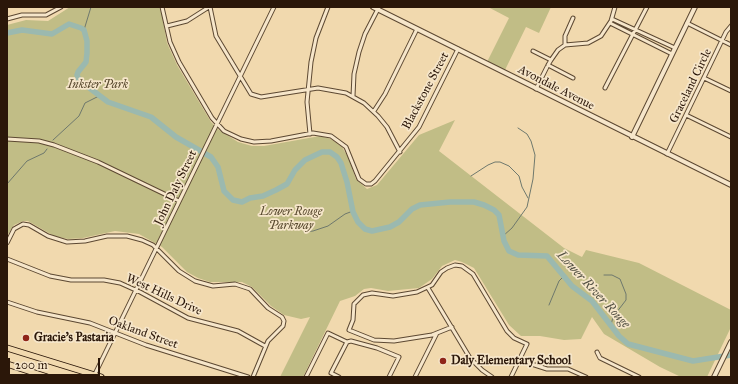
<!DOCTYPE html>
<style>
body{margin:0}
#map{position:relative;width:738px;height:384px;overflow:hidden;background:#f1d9ae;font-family:"IM FELL Great Primer",serif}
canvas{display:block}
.frame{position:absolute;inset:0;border:8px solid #2b1709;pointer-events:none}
.scale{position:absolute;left:8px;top:358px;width:92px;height:18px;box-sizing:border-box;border:2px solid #2b1709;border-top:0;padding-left:5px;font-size:12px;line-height:14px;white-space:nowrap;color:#2b1709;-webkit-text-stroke:3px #f6e6ca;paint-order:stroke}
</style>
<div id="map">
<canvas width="738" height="384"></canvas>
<div class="frame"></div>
<div class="scale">200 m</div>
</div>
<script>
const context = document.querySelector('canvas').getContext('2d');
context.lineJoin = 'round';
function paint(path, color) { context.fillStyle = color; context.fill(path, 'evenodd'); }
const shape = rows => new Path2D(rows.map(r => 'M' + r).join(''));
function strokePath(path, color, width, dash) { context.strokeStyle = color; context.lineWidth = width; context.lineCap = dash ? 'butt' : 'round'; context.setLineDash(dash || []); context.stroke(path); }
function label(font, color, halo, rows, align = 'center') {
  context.font = font + ' "IM FELL Great Primer",serif'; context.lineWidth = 3.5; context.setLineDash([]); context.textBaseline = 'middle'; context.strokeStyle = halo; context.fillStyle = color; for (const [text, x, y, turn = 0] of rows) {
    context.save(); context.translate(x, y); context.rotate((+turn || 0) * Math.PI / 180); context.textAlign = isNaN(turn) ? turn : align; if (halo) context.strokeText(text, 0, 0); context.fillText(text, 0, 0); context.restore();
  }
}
paint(shape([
 [70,7,159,7,162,14,167,43,177,65,211,122,219,130,238,142,252,146,264,146,320,136,331,139,342,147,348,157,356,179,367,189,377,185,419,135,455,120,439,151,564,248,582,257,586,250,639,263,731,310,731,327,707,377,681,377,660,367,604,334,592,317,581,339,564,340,540,336,521,336,509,325,474,268,462,262,455,260,442,266,432,279,419,288,388,291,371,288,364,289,355,296,340,301,303,377,280,377,310,317,301,319,284,315,271,306,252,287,242,282,210,282,198,278,187,272,162,247,139,234,115,231,83,238,68,239,54,236,28,221,23,221,14,225,7,236,7,25,26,20,48,21],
 [488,7,551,7,539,33,526,27,505,70,487,62,509,18]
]), '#c1bd86');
strokePath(shape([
 [84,30,91,7],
 [53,140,79,116,85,103,99,96],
 [471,176,488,165,495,162,500,162,509,166,519,176,522,187,528,198],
 [7,184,27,161,44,153,47,149],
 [304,232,313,231,328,226,345,214,353,211],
 [503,236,512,228,527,207,533,179,535,155,531,141,527,134,518,128],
 [604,275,612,275,620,279,626,294,626,300,613,317,611,325],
 [549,305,559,281,564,276]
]), '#6e786d', 1);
strokePath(shape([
 [7,33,22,30,52,34,69,24,81,28,84,30,87,41,87,53,86,62,78,72,77,75,79,80,108,102,151,117,176,137,211,157,218,167,224,191,233,200,242,202,250,198,263,196,276,190,287,184,295,170,305,160,322,152,330,152,337,157,341,163,347,182,353,212,358,222,365,229,372,231,390,227,399,222,412,209,420,205,450,202,474,202,484,205,494,210,499,215,504,241,509,251,518,255,547,256,572,286,592,301,619,336,628,344,693,361,731,355]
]), '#9bb9af', 5.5);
const minor = shape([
 [162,7,170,42,179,62,212,118,224,131,241,139,254,142,271,141,313,133,331,136,346,147,359,179,366,184,371,184,375,181,419,127,458,49],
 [210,7,216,36,251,94,261,97,318,88,346,93,364,103,378,116,387,127,400,152],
 [7,19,22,15,46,15,61,7],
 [612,19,675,48],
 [610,23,672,54],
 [687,23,731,45],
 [167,26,187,21,209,7],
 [565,45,565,36,573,18],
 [533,51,551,60],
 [573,78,548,65,551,60,558,50,565,45,588,43,601,36,611,21,615,7],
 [704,78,731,91],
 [605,88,647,7],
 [536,89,547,67],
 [353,96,354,74,359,52,365,34,379,7],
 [374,111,385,94,417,29],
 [686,115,731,137],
 [310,134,307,102,311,62,316,38,328,7],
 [7,139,39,141,54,145,98,162,179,201],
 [667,154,726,32,731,26],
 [7,243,14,229,23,224,29,225,48,236,67,242,85,241,107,236,127,236,142,240,153,245,179,271,195,281,213,286,235,284,250,289,268,308,282,317,284,321,283,326,268,341,253,377],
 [7,259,50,276,71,280,104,280,120,283,140,292,188,318,238,331,265,346],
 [428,288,470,358,482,370,492,377],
 [7,302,37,312,90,323,146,345,248,377],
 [452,327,432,335,394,341,374,340,349,330,353,320,354,304,363,295,372,293,393,296,417,292,432,285,441,272,447,268,455,265,462,266,473,274,507,331,514,338,527,344,511,377],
 [597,352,600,358,639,377],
 [519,360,547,369,568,369,586,377],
 [94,376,274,7],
 [306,377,328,333,347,342],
 [339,377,331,373,347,342,351,341,377,348,399,357,389,377],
 [415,377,437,333]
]);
const tertiary = shape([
 [373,7,731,185],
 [632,137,695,7],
 [714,377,731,342]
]);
const primary = shape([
 [7,348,101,377],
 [7,364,47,377]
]);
strokePath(minor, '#5c4832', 5);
strokePath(tertiary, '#5c4832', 6);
strokePath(primary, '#2b1709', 7);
strokePath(minor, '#f6e6ca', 3);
strokePath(tertiary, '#f6e6ca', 4);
strokePath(primary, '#f1d9ae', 5);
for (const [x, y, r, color] of [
 [26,338,4,"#8f2418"],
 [443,361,4,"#8f2418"]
]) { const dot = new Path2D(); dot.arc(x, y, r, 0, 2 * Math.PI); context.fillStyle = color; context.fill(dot); strokePath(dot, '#f6e6ca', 1.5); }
label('italic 12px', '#58492e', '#f6e6ca', [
 ["Inkster Park",98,85],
 ["Lower Rouge",291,212],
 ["Parkway",291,226]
]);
label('12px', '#2b1709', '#f6e6ca', [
 ["Graceland Circle",691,86,-64],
 ["Avondale Avenue",556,88,27],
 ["Blackstone Street",426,91,-62],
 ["John Daly Street",176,188,-64],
 ["West Hills Drive",164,295,25],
 ["Oakland Street",143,333,20]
]);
label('bold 12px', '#2b1709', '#f6e6ca', [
 ["Gracie's Pastaria",34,338],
 ["Daly Elementary School",451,361]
], 'left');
label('italic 13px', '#525043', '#f6e6ca', [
 ["Lower River Rouge",593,290,47]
]);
</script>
